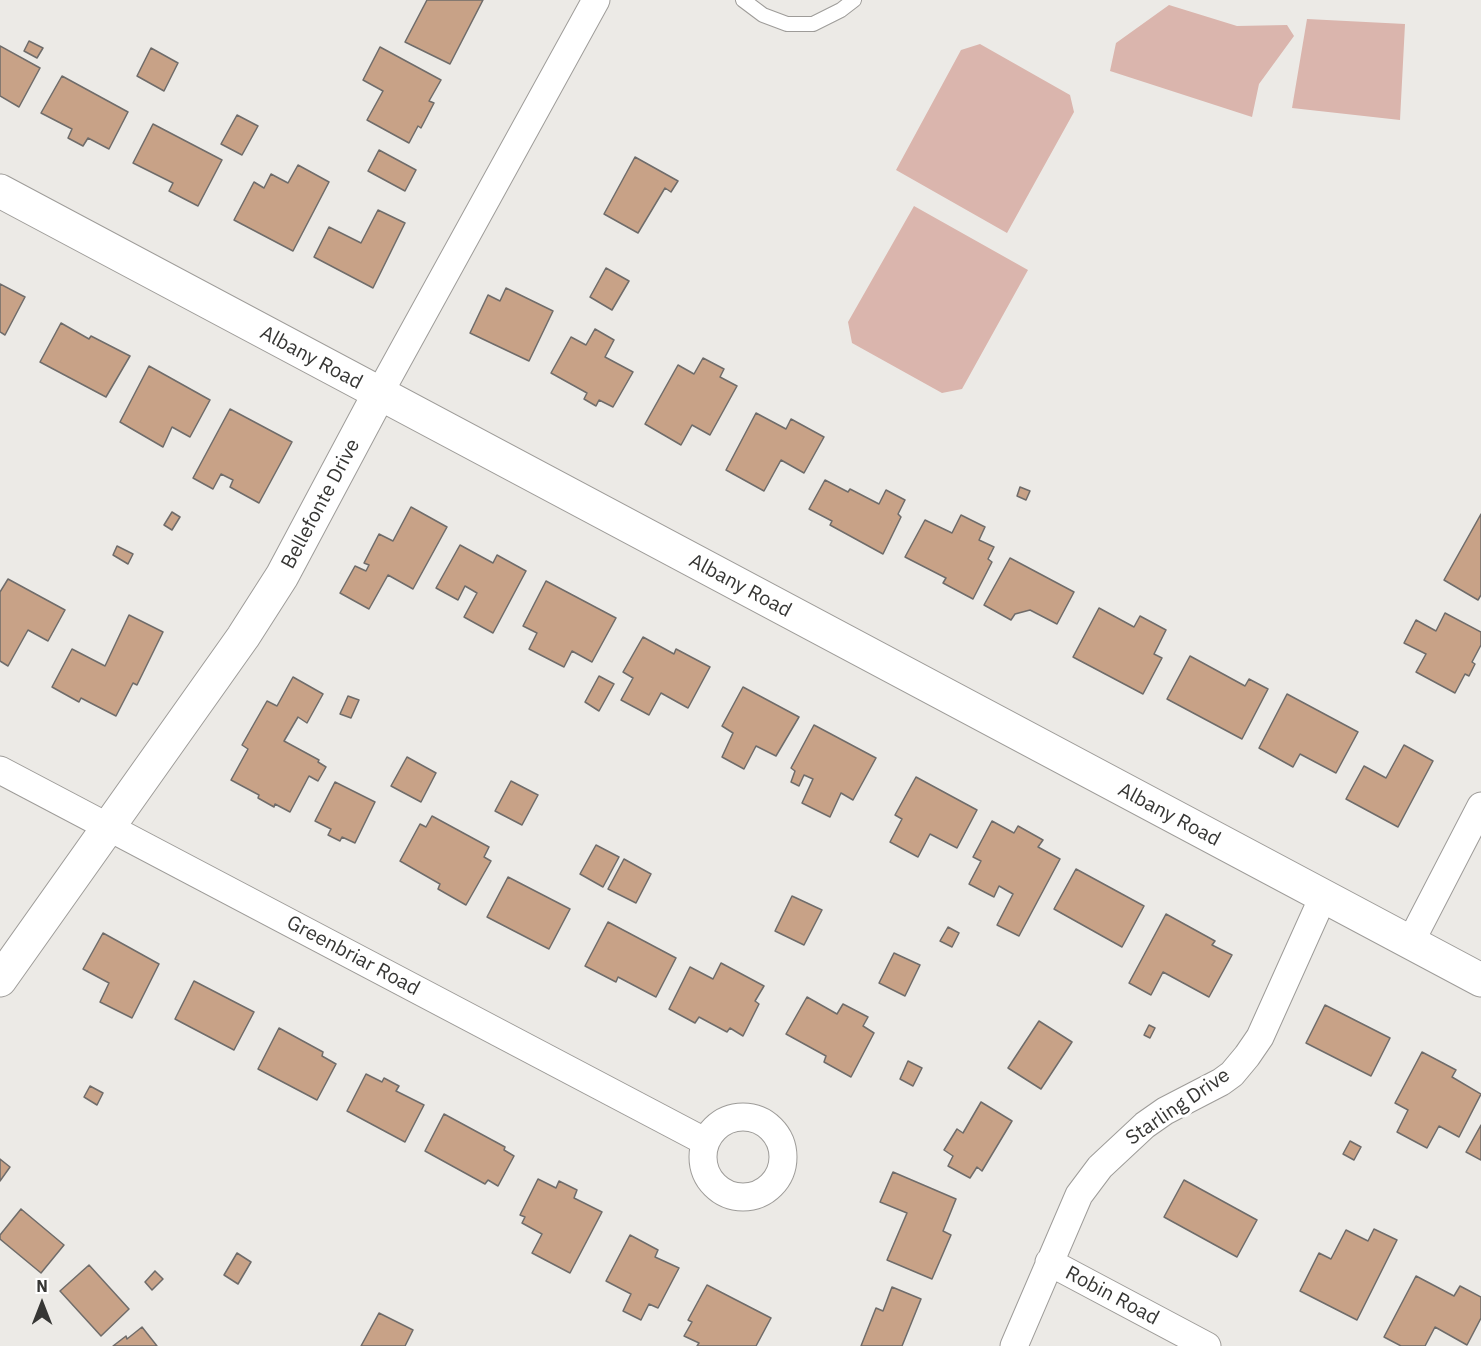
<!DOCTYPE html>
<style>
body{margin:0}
#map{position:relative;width:1481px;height:1346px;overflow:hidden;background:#eceae6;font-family:"IBM Plex Sans",sans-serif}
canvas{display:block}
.north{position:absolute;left:12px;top:1274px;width:60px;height:60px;-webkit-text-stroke:4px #fff;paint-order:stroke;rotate:0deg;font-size:16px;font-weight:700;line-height:24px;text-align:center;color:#363634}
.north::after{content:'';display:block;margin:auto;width:21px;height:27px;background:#363634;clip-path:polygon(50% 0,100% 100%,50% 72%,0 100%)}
</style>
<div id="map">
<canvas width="1481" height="1346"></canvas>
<div class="north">N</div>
</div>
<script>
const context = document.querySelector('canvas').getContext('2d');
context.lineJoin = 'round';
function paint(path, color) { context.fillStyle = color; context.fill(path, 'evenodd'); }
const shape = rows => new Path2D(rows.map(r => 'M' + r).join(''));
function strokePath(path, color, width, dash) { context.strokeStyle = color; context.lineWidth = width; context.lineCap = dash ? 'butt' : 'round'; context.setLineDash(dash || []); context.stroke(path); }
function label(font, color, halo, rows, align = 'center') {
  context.font = font + ' "IBM Plex Sans",sans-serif'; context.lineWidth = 6; context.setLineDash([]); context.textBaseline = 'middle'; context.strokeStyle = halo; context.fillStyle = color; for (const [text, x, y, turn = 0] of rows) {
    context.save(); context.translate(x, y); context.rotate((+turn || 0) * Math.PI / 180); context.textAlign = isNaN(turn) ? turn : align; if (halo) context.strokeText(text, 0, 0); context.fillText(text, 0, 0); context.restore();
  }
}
paint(shape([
 [1169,5,1237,26,1287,25,1294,36,1259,84,1252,117,1110,71,1116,43],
 [1307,19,1405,24,1400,120,1292,108],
 [980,44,1070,95,1074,112,1007,233,896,170,961,50],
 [914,206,1028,270,962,389,942,393,852,343,848,322]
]), '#dab5ad');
const building = shape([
 [427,0,483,0,450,64,405,42,427,0],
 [29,41,43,48,37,58,24,51,29,41],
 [0,46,40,68,19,107,0,96,0,46],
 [380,47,441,80,429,101,434,103,421,128,418,126,409,143,367,120,383,91,363,80,380,47],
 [151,48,178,63,164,91,137,76,151,48],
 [62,76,128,112,109,149,88,138,83,146,68,138,72,129,41,113,62,76],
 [237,115,258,126,242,155,221,144,237,115],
 [153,124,222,160,198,206,169,191,173,183,133,163,153,124],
 [379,150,416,170,405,191,368,171,379,150],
 [635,157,678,181,671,192,665,188,638,233,604,214,635,157],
 [298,165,329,182,293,251,234,220,254,182,264,188,271,174,288,183,298,165],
 [378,210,405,223,373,288,314,257,329,227,361,243,378,210],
 [606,268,629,281,612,310,590,297,606,268],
 [0,284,25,297,5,335,0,332,0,284],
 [506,288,553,311,529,361,470,333,488,295,500,301,506,288],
 [61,323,89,339,91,336,130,356,106,397,40,362,61,323],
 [595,329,614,340,605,357,633,372,613,407,599,400,596,406,584,399,587,393,551,373,571,337,586,345,595,329],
 [703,358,724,369,720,377,737,386,710,435,692,425,681,445,645,424,678,365,694,374,703,358],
 [149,366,210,400,190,437,172,427,163,447,120,422,149,366],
 [230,409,292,442,259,503,230,487,233,480,221,474,213,489,193,478,230,409],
 [756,413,786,429,791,419,824,437,804,473,781,460,764,491,726,470,756,413],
 [825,480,848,492,850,489,879,504,886,490,905,500,898,514,901,517,883,554,830,525,832,521,809,509,825,480],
 [1020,487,1030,491,1026,500,1017,496,1020,487],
 [411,507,447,527,413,589,388,575,369,609,340,593,355,566,366,571,369,565,364,563,379,534,393,541,411,507],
 [172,512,180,517,172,530,164,525,172,512],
 [1481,514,1481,595,1478,600,1444,580,1481,514],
 [961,515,985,527,979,540,994,547,988,559,992,562,973,599,943,583,946,578,905,557,925,520,952,533,961,515],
 [460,545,493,563,497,555,526,571,493,633,464,617,477,593,465,586,458,600,436,588,460,545],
 [117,546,133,554,128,564,113,555,117,546],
 [1010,558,1074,592,1057,624,1030,610,1015,614,1011,620,984,605,1010,558],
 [8,579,65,610,48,641,28,630,8,666,0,661,0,592,8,579],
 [546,581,616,618,592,662,572,651,564,667,529,649,537,633,523,626,546,581],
 [1099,608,1134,627,1140,616,1166,630,1154,654,1162,658,1143,694,1073,657,1099,608],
 [1445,613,1481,632,1481,645,1472,662,1475,664,1469,676,1465,674,1455,693,1416,672,1426,654,1404,643,1416,620,1436,631,1445,613],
 [129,615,163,632,137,685,133,683,116,716,81,698,79,702,52,687,72,649,105,666,129,615],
 [643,637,674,654,676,649,710,667,688,708,661,693,649,715,621,700,633,678,623,672,643,637],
 [1190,656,1245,686,1249,679,1268,689,1242,739,1167,699,1190,656],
 [599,676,614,684,599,711,585,702,599,676],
 [293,677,323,694,307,723,298,717,284,741,319,760,318,762,326,767,318,781,309,776,290,812,275,804,274,807,258,798,259,795,231,780,248,749,242,745,267,701,277,706,293,677],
 [743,687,799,717,776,756,756,746,744,769,722,757,733,733,722,726,743,687],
 [1287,694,1358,732,1336,773,1300,754,1293,767,1259,748,1287,694],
 [348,696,359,700,351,718,340,714,348,696],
 [814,725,876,758,853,800,841,793,830,817,802,803,813,779,804,775,799,786,791,782,795,771,791,768,814,725],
 [1404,745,1433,761,1398,827,1346,799,1364,766,1386,778,1404,745],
 [407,757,436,773,421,802,391,786,407,757],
 [916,777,977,810,957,848,930,834,918,857,890,842,902,819,895,815,916,777],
 [511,781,538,795,522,825,495,811,511,781],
 [335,782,375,802,355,843,342,837,340,841,328,835,331,829,315,821,335,782],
 [432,816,489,847,484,857,491,861,466,905,438,889,440,884,400,861,420,824,426,827,432,816],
 [992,821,1014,833,1018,826,1043,840,1038,847,1060,859,1019,936,997,925,1013,894,999,886,994,897,969,884,981,861,973,857,992,821],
 [596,845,619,857,603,887,580,874,596,845],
 [624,859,651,874,636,903,608,889,624,859],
 [1076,869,1144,906,1122,947,1054,909,1076,869],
 [508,877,570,909,549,949,487,917,508,877],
 [792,896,822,910,804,945,775,931,792,896],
 [1166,914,1215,941,1212,945,1232,955,1209,997,1163,972,1151,995,1129,983,1166,914],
 [608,922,676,958,656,997,618,977,616,982,585,966,608,922],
 [948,927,959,933,952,947,940,941,948,927],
 [103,933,159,964,132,1018,100,1002,109,983,83,969,103,933],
 [894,953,920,965,905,996,879,983,894,953],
 [721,963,764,986,755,1001,759,1004,743,1036,730,1028,727,1032,699,1017,695,1023,669,1009,690,967,713,979,721,963],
 [194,981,254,1012,234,1050,175,1019,194,981],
 [807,997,837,1014,843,1004,868,1017,863,1026,874,1033,851,1077,824,1062,826,1056,786,1034,807,997],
 [1325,1005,1390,1038,1371,1076,1306,1043,1325,1005],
 [1039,1021,1072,1042,1041,1089,1008,1068,1039,1021],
 [1149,1025,1155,1028,1150,1038,1144,1035,1149,1025],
 [279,1028,323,1052,322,1056,336,1064,317,1100,258,1069,279,1028],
 [1422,1052,1456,1070,1452,1077,1481,1094,1459,1137,1439,1126,1427,1148,1397,1132,1408,1110,1395,1103,1422,1052],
 [908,1061,922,1068,913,1086,900,1079,908,1061],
 [366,1074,382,1082,384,1078,399,1086,396,1091,424,1105,405,1142,347,1111,366,1074],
 [90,1086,103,1093,97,1105,84,1097,90,1086],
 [981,1102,1012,1121,982,1171,977,1167,970,1178,948,1166,953,1156,944,1150,957,1129,963,1133,981,1102],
 [444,1114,505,1147,504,1150,514,1156,498,1186,488,1180,485,1184,425,1151,444,1114],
 [1481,1125,1481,1160,1466,1152,1481,1125],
 [1350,1141,1361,1147,1354,1160,1343,1154,1350,1141],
 [0,1159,10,1167,0,1181,0,1159],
 [893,1172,956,1199,943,1231,951,1235,932,1279,887,1260,907,1213,880,1202,893,1172],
 [538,1179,556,1188,559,1181,577,1190,574,1198,602,1212,570,1273,532,1253,542,1234,522,1223,525,1217,520,1215,538,1179],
 [1184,1180,1257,1220,1237,1257,1164,1217,1184,1180],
 [21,1209,64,1245,41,1273,0,1239,0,1235,21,1209],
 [1374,1229,1397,1240,1357,1320,1300,1291,1319,1253,1331,1259,1346,1230,1368,1241,1374,1229],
 [630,1235,658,1250,655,1257,679,1268,658,1308,649,1304,641,1320,623,1311,631,1294,606,1281,630,1235],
 [237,1253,251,1262,238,1284,224,1275,237,1253],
 [89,1265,129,1309,101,1336,60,1291,89,1265],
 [155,1271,163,1279,152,1290,145,1282,155,1271],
 [1416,1276,1454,1296,1460,1286,1481,1297,1481,1318,1467,1345,1435,1327,1425,1346,1401,1346,1384,1337,1416,1276],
 [707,1285,771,1318,756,1346,697,1346,699,1343,684,1336,692,1322,688,1320,707,1285],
 [892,1287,921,1299,902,1346,861,1346,876,1308,883,1311,892,1287],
 [379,1313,413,1330,405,1346,361,1346,379,1313],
 [142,1327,157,1346,113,1346,126,1336,127,1339,142,1327]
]);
paint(building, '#c8a287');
strokePath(building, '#6f6c6a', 1.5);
const lane = shape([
 [743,0,763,15,787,24,813,24,841,10,854,0]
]);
const street = shape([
 [379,394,596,0],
 [0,770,706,1142],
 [1410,943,1481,806],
 '703 1157a40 40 0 1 1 80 0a40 40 0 1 1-80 0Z',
 [1049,1262,1207,1346],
 [1014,1346,1079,1195,1100,1167,1145,1125,1165,1111,1221,1082,1232,1074,1247,1056,1260,1037,1323,897]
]);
const secondary = shape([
 [0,191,1481,980],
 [0,980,243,637,282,576,379,394]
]);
strokePath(lane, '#9e9c99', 16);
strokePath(street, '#9e9c99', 29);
strokePath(secondary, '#9e9c99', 35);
strokePath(lane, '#fff', 14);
strokePath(street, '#fff', 27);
strokePath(secondary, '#fff', 33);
label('20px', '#363634', '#fff', [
 ["Albany Road",311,358,28],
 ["Bellefonte Drive",321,504,-62],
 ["Albany Road",740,586,28],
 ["Albany Road",1169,815,28],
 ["Greenbriar Road",353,956,28],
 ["Starling Drive",1178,1107,-34],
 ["Robin Road",1112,1296,28]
]);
</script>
